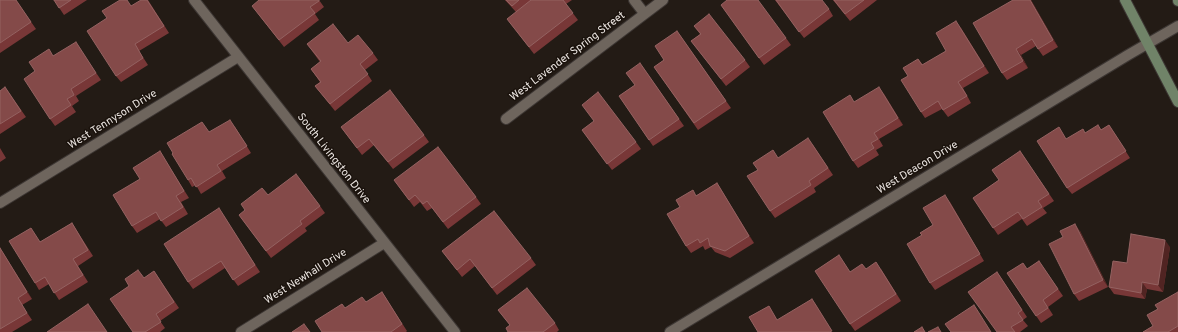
<!DOCTYPE html>
<style>
body{margin:0}
canvas{display:block;background:#231b15}
</style>
<canvas width="1178" height="332"></canvas>
<script>
const context = document.querySelector('canvas').getContext('2d');
context.lineJoin = 'round';
const shape = rows => new Path2D(rows.map(r => 'M' + r).join(''));
function strokePath(path, color, width, dash) { context.strokeStyle = color; context.lineWidth = width; context.lineCap = dash ? 'butt' : 'round'; context.setLineDash(dash || []); context.stroke(path); }
function paint(path, color) { context.fillStyle = color; context.fill(path, 'evenodd'); }
function label(font, color, halo, rows, align = 'center') {
  context.font = font + ' Overpass,sans-serif'; context.lineWidth = 3; context.setLineDash([]); context.textBaseline = 'middle'; context.strokeStyle = halo; context.fillStyle = color; for (const [text, x, y, turn = 0] of rows) {
    context.save(); context.translate(x, y); context.rotate((+turn || 0) * Math.PI / 180); context.textAlign = isNaN(turn) ? turn : align; if (halo) context.strokeText(text, 0, 0); context.fillText(text, 0, 0); context.restore();
  }
}
const street = shape([
 [194,0,455,332],
 [634,0,644,13],
 [506,119,663,0],
 [0,203,238,57],
 [241,332,384,243],
 [670,332,1128,55,1178,26]
]);
const secondary = shape([
 [1125,0,1178,102],
 [1178,0,1178,1]
]);
strokePath(street, '#3d3734', 12);
strokePath(secondary, '#3d3734', 12);
strokePath(street, '#6e655d', 10);
strokePath(secondary, '#708368', 10);
paint(shape([
 [0,0,16,0,36,29,0,53],
 [54,0,87,0,64,15],
 [148,0,169,33,139,51,148,65,121,82,116,76,132,6],
 [319,0,324,7,315,14,319,20,284,47,252,6],
 [505,0,572,0,566,4,578,20,534,54,507,19,516,12],
 [775,0,829,9,833,16,804,38],
 [833,0,877,0,850,21],
 [1013,0,1031,0,1058,47,1043,56,1036,46,1021,55,1028,68,1007,80,1002,73],
 [721,5,786,38,791,45,764,65],
 [694,26,745,60,750,67,726,86,691,41,700,34],
 [961,28,989,73,963,88,971,103,948,117,942,109,925,118,921,112,908,76,918,59,923,65,946,51],
 [677,31,731,108,698,130,654,67,664,60],
 [348,43,373,53,378,60,365,70,372,81,335,111,315,86,320,82,311,69,320,62,307,44],
 [80,49,101,80,76,96,79,101,72,106,76,112,55,126,50,119,35,71,53,56],
 [640,63,684,126,653,146,619,96,635,85],
 [5,87,26,117,0,134,0,91],
 [884,94,903,125,879,139,883,146,876,150,879,155,858,168,853,161,855,102],
 [1109,125,1130,158,1072,194,1067,188,1067,139,1086,133,1102,129],
 [235,127,251,153,222,171,226,178,201,194,196,185,192,187,188,180,210,132],
 [341,127,424,135,429,142,393,169,374,145,362,155],
 [582,130,636,142,641,149,612,170],
 [813,145,833,175,814,188,816,192,775,218,770,211,778,158],
 [0,148,6,158,0,162],
 [1020,151,1054,201,1043,208,1047,213,1027,226,1022,219,998,235,973,198,999,180],
 [164,158,189,198,181,202,188,214,166,227,160,219,137,233,132,226,140,179],
 [394,180,476,197,481,204,448,229,432,208,427,211,420,202,414,207],
 [717,183,754,243,730,258,715,252,711,247,705,250,703,246,691,253,686,246,680,207,697,195],
 [268,195,320,206,325,213,305,228,307,231,271,258,239,215],
 [950,202,984,261,935,290,930,283,922,236,920,233,933,225],
 [223,215,260,272,238,286,225,268,193,289,188,282],
 [72,223,93,256,78,266,88,282,59,300,49,284,39,290,35,283,40,242],
 [1080,231,1108,287,1079,301,1074,294,1063,237],
 [1170,247,1163,292,1147,289,1145,299,1114,294,1109,287,1127,263],
 [0,248,32,299,22,305,32,320,12,332,0,332],
 [442,251,531,258,536,265,497,295,475,266,462,277],
 [1039,261,1063,296,1048,307,1053,315,1041,323,1007,273,1027,269],
 [866,269,881,269,901,301,855,331,850,324,850,272],
 [154,271,179,308,160,321,165,328,160,332,133,332,144,278],
 [997,272,1027,317,1023,320,1028,326,1020,332,997,332],
 [382,292,407,331,406,332,322,332,345,308,366,302],
 [1178,292,1178,332,1143,332,1153,326],
 [498,310,555,323,559,330,557,332,508,332,510,325]
]), '#783737');
paint(shape([
 [1030,0,1031,0,1058,47,1053,40],
 [956,21,961,28,989,73,984,66],
 [1016,49,1021,55,1028,68,1023,61],
 [879,87,884,94,903,125,898,118],
 [717,183,721,190,754,243,749,236],
 [945,195,950,202,984,261,980,254],
 [1075,224,1080,231,1108,287,1103,280],
 [1165,240,1170,247,1163,292,1158,285],
 [0,248,4,254,32,299,27,292],
 [1142,282,1147,289,1145,299,1141,293],
 [812,299,817,306,833,332,832,331]
]), '#512422');
const building = shape([
 [0,0,16,0,31,22,0,43,0,0],
 [54,0,71,0,59,8,54,0],
 [120,0,127,0,131,6,141,0,147,0,164,26,135,44,143,58,116,76,87,31,107,18,102,11,120,0],
 [259,0,319,0,319,1,310,7,315,13,279,40,252,6,259,0],
 [506,0,519,0,512,6,506,0],
 [531,0,563,0,573,13,529,47,507,19,531,0],
 [727,0,758,0,786,38,759,58,721,5,727,0],
 [776,0,822,0,829,9,799,32,776,0],
 [834,0,864,0,845,14,834,0],
 [1013,0,1030,0,1053,40,1038,49,1032,39,1016,49,1023,61,1002,73,973,23,1013,0],
 [709,14,745,60,721,79,691,41,701,34,694,26,709,14],
 [956,21,984,66,958,82,967,96,943,110,938,101,921,112,901,80,908,76,903,68,918,59,922,65,946,51,936,33,956,21],
 [333,24,348,43,358,35,373,53,360,64,368,74,330,104,315,86,321,82,311,69,321,61,307,44,333,24],
 [677,31,726,101,694,123,654,67,664,60,655,46,677,31],
 [76,42,96,73,71,89,74,95,67,99,71,105,50,119,24,79,35,71,29,62,49,49,53,56,76,42],
 [640,63,679,119,649,140,619,96,635,85,626,73,640,63],
 [5,87,21,111,0,124,0,91,5,87],
 [879,87,898,118,874,133,878,139,871,143,874,148,853,161,823,112,850,95,854,102,879,87],
 [390,90,424,135,388,162,369,139,357,148,341,127,390,90],
 [598,92,636,142,607,164,582,130,594,121,582,105,598,92],
 [230,120,247,146,217,165,221,171,196,187,191,178,188,180,172,154,173,153,167,143,202,122,209,132,230,120],
 [1098,125,1101,130,1109,125,1126,151,1067,188,1037,141,1059,127,1066,139,1083,129,1085,133,1098,125],
 [808,138,828,168,809,181,811,185,770,211,747,176,758,170,753,163,773,150,778,158,808,138],
 [438,147,476,197,443,222,427,201,423,204,415,195,409,200,394,180,438,147],
 [160,151,184,191,176,196,183,207,161,221,156,212,132,226,113,195,140,179,133,168,160,151],
 [1020,151,1049,194,1038,201,1042,207,1023,219,1018,212,993,228,973,198,999,180,992,170,1020,151],
 [296,174,320,206,300,221,302,224,266,251,239,215,245,210,241,204,262,188,268,195,296,174],
 [717,183,749,236,725,251,710,246,708,238,700,243,698,239,686,246,667,214,680,207,676,200,693,190,696,196,717,183],
 [945,195,980,254,930,283,907,244,922,235,920,233,933,225,923,208,945,195],
 [219,208,255,265,233,280,221,261,188,282,164,244,219,208],
 [494,211,531,258,492,288,470,259,457,270,442,251,494,211],
 [72,223,88,250,73,259,83,275,54,293,45,277,35,283,9,241,31,228,40,242,72,223],
 [1075,224,1103,280,1074,294,1049,244,1063,237,1060,231,1075,224],
 [1131,234,1165,240,1158,285,1142,282,1141,293,1109,287,1113,261,1127,263,1131,234],
 [0,248,27,292,18,298,27,313,0,329,0,248],
 [839,255,850,272,862,264,866,269,876,262,896,294,850,324,815,271,839,255],
 [1039,261,1058,289,1043,300,1048,308,1036,316,1007,273,1023,263,1027,269,1039,261],
 [138,270,144,278,154,271,174,302,156,314,161,322,145,332,133,332,110,299,129,286,125,279,138,270],
 [997,272,1022,310,1018,313,1023,320,1011,327,1015,332,997,332,968,292,997,272],
 [527,288,555,323,543,332,508,332,506,328,510,325,498,310,527,288],
 [382,292,402,324,391,332,322,332,315,321,342,304,345,308,362,297,366,302,382,292],
 [1178,292,1178,326,1168,332,1143,332,1153,326,1147,315,1158,309,1155,305,1178,292],
 [812,299,832,331,829,332,758,332,749,317,769,306,777,320,812,299],
 [88,304,107,332,47,332,88,304],
 [974,305,991,332,951,332,945,324,974,305],
 [304,324,310,332,292,332,304,324],
 [922,327,925,332,914,332,922,327],
 [938,327,941,332,928,332,938,327]
]);
paint(building, '#844a49');
strokePath(building, '#946261', 1);
label('11px', '#ece6e2', '#1a120c', [
 ["West Lavender Spring Street",568,57,-37],
 ["West Tennyson Drive",113,120,-32],
 ["South Livingston Drive",333,159,52],
 ["West Deacon Drive",918,168,-31],
 ["West Newhall Drive",306,277,-32]
]);
</script>
